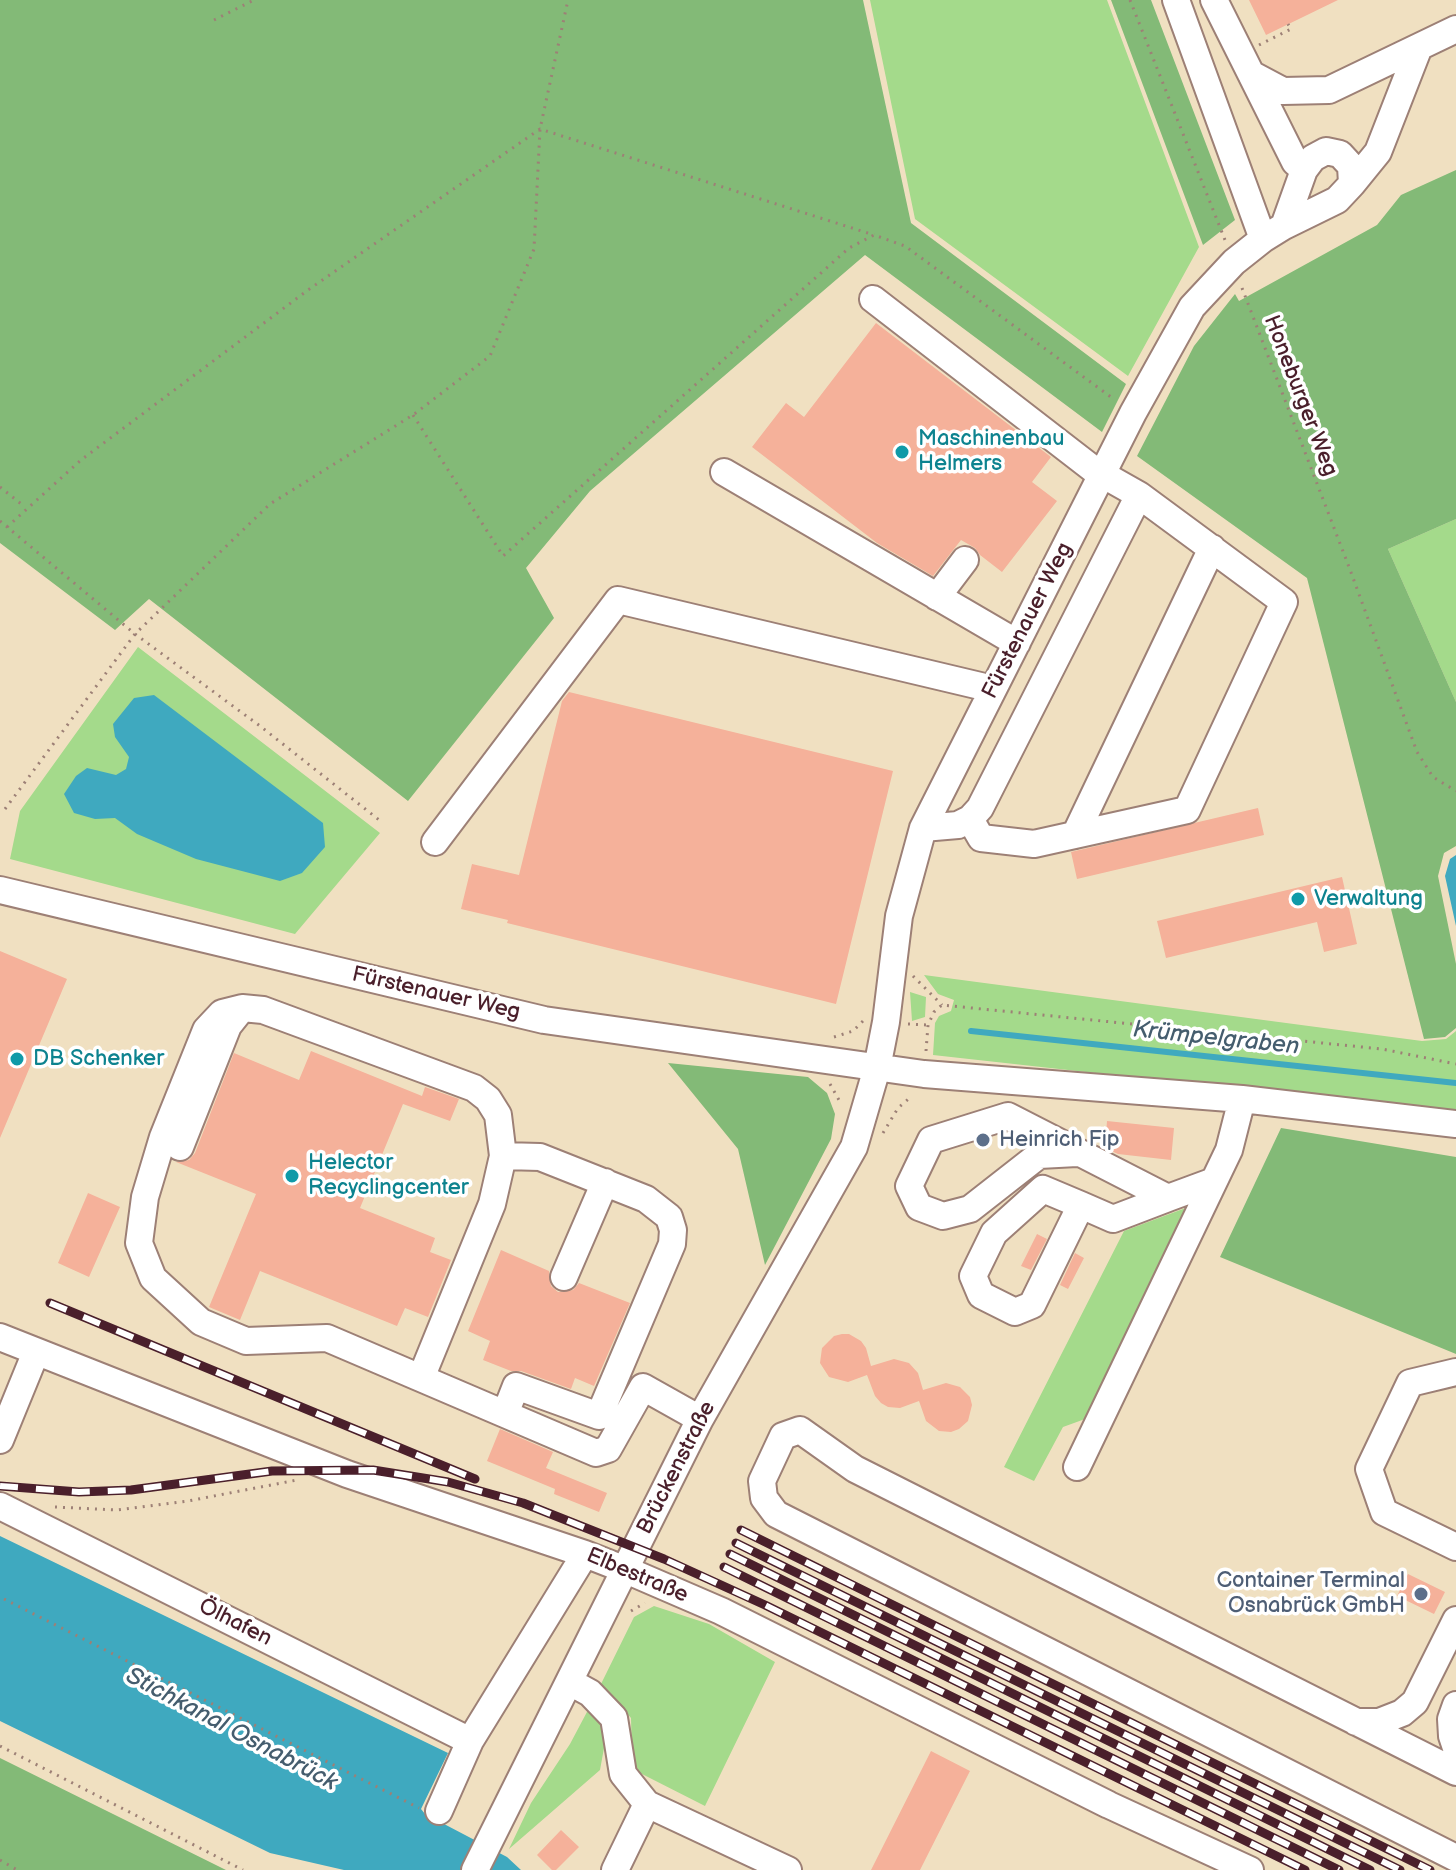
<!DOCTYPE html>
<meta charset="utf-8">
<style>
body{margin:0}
canvas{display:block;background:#f0e0c1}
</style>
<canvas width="1456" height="1870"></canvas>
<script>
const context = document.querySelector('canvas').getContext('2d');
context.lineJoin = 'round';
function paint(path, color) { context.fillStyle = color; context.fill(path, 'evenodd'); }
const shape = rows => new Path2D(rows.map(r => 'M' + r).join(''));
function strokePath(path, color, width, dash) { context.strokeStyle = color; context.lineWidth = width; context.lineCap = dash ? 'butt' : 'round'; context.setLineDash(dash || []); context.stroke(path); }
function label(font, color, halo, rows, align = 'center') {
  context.font = font + ' "Balsamiq Sans",sans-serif'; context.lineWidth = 7; context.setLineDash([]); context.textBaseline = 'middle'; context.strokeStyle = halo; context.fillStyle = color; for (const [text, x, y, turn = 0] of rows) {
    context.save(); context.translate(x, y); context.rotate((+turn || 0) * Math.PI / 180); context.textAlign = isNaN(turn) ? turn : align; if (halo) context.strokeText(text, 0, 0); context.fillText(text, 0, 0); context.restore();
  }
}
paint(shape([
 [870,0,1107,0,1199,247,1128,376,915,219],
 [1456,519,1456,702,1388,549],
 [138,647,380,833,295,934,10,859,20,811],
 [924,975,1422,1041,1446,1039,1456,1031,1456,1113,933,1055,935,1023,939,1016,951,1011,954,1000,938,994],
 [910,992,926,997,925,1017,912,1021],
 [1191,1206,1085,1419,1063,1427,1034,1481,1004,1467,1124,1231],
 [654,1606,709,1624,775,1662,705,1806,640,1773,632,1759,631,1718,601,1684,634,1617],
 [588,1710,598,1714,605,1724,606,1737,600,1770,509,1849,531,1803,570,1744]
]), '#a4da8b');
paint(shape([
 [0,0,863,0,911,223,1126,384,1102,432,865,255,590,491,526,568,554,618,408,801,149,599,115,630,0,543],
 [1111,0,1151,0,1235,220,1203,245],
 [1456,170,1456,519,1388,549,1456,702,1456,846,1444,853,1438,876,1456,964,1456,1028,1445,1037,1424,1039,1307,578,1137,456,1194,346,1235,294,1239,301,1377,225,1401,195],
 [668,1063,808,1077,827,1093,835,1114,831,1139,765,1265,738,1149],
 [1281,1128,1456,1157,1456,1354,1220,1257],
 [0,1758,226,1870,0,1870]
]), '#83ba77');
paint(shape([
 [154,695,323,823,325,847,302,873,280,881,196,859,137,834,115,818,95,819,74,813,64,794,76,776,87,768,116,775,126,769,129,757,115,737,113,724,134,698],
 [1456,855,1456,926,1445,876,1450,859],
 [0,1536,448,1753,421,1809,425,1814,507,1857,521,1870,344,1870,270,1853,0,1721]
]), '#3fa9bf');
strokePath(shape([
 [971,1031,1456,1083]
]), '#3fa9bf', 6);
paint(shape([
 [1249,0,1338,0,1266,35],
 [876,323,1051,457,1032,482,1057,501,1002,572,980,555,975,548,961,540,933,576,877,543,752,447,786,403,804,417],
 [569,692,893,771,836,1004,507,923,508,920,461,909,472,864,519,875,562,701],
 [1258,808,1264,835,1077,879,1071,852],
 [1342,877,1357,944,1324,952,1317,922,1166,958,1157,921],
 [0,951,67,979,0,1138],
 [311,1051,422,1096,425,1087,459,1099,450,1121,403,1104,360,1208,435,1238,430,1252,451,1260,428,1317,405,1308,397,1326,260,1271,240,1320,209,1307,256,1194,176,1162,189,1160,195,1153,234,1053,299,1080],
 [1107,1121,1174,1128,1171,1160,1118,1154,1105,1148],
 [88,1193,120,1207,89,1277,58,1263],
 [1037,1234,1047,1239,1031,1270,1021,1266],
 [501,1250,549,1271,551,1286,558,1292,573,1290,579,1283,630,1303,594,1386,575,1378,571,1389,521,1371,511,1371,483,1360,490,1341,468,1331],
 [1075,1253,1084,1258,1068,1289,1060,1285],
 [842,1334,849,1334,861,1341,866,1348,871,1366,894,1359,909,1363,918,1373,923,1390,946,1383,960,1387,970,1397,972,1405,968,1421,959,1429,951,1432,939,1431,926,1421,919,1401,900,1408,888,1407,881,1403,875,1396,867,1375,848,1382,829,1377,820,1363,822,1348,834,1336],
 [500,1429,553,1452,546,1468,607,1493,599,1512,554,1494,555,1489,487,1461],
 [1408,1574,1445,1592,1434,1614,1397,1596],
 [931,1751,970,1771,920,1870,871,1870],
 [561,1830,579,1847,556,1870,552,1870,537,1855]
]), '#f5b19a');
const minor = shape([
 [1176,0,1263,239],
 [1214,0,1295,162,1304,170],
 [1251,74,1283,91,1329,90,1456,29],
 [1352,184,1378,152,1419,47],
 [873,299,1093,469,1139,495,1284,602,1187,810,1034,844,981,838,970,819],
 [724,472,1017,643],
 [937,597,965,560],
 [923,828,958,825,970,819,980,808,1139,495],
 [1075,835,1212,548],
 [435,842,618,600,993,689],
 [0,890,544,1020,924,1074,1242,1099,1456,1124],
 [180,1147,228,1026,240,1011],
 [1077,1153,1039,1155,970,1209,943,1216,919,1207,909,1186,931,1140,1008,1116,1168,1198,1214,1181],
 [503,1156,540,1157,646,1199,669,1217,673,1230,672,1244,599,1416,516,1386,505,1414],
 [1081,1205,1032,1305,1015,1312,981,1295,973,1276,994,1233,1043,1189,1081,1205,1113,1219,1168,1198],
 [564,1277,605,1182],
 [0,1337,347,1474,585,1554,626,1570,721,1611,1109,1805,1250,1870],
 [1456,1372,1410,1383,1369,1469,1384,1512,1456,1547],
 [421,1378,492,1204,503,1156,498,1115,488,1099,474,1088,263,1010,242,1008,222,1013,206,1030,163,1137,145,1197,139,1243,153,1278,201,1322,246,1341,327,1338,596,1453,608,1449,643,1387,700,1419],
 [0,1440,36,1352],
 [1077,1467,1229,1150,1242,1099],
 [0,1506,470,1741],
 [570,1682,590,1693,614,1718,623,1774,647,1804],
 [1456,1705,1451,1719,1452,1736,1456,1748],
 [1356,1722,1379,1722,1402,1713,1415,1702,1456,1620],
 [1456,1772,855,1469,800,1430,783,1436,762,1481,764,1498,776,1514,1456,1858],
 [439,1811,470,1741,585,1554],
 [475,1870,700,1419,854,1147,877,1068,886,1022,899,916,923,828,1133,413,1192,307,1234,262,1263,239,1284,226,1337,200,1352,184,1351,166,1340,154,1326,151,1313,158,1304,170,1284,226],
 [615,1870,647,1804,788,1870]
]);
strokePath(minor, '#9d8076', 30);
strokePath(shape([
 [1130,0,1225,240],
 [214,20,254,0],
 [1259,45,1291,29,1288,24],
 [1242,288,1349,567,1417,752,1433,777,1456,791],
 [413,415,503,556,849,248,874,235,905,246,1115,400],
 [0,487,25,507],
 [0,521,135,634,260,726,383,823],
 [7,527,81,460,308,290,540,129,874,235],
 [5,809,135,634,270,504,413,415,490,356,534,249,540,129,568,0],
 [913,976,942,1005],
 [908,1024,928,1025],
 [834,1037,853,1031,864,1020],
 [926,1051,928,1025,934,1012,942,1005,1382,1049,1456,1064],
 [830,1084,839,1100,844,1101],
 [883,1133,898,1108,912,1096],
 [55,1507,117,1510,188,1501,297,1480],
 [4,1599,419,1808],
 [631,1611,645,1603],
 [0,1746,243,1870],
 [0,1860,17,1870]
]), '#9d8076', 3, [2, 6]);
strokePath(minor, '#fff', 26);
const rail = shape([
 [50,1303,475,1479],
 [0,1486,79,1492,131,1490,272,1471,373,1470,448,1482,523,1503,664,1559,765,1605,1305,1870],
 [741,1530,1430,1870],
 [736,1543,1400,1870],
 [730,1554,1370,1870],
 [724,1567,1339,1870]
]);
strokePath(rail, '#4a1f2b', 9);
strokePath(rail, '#fff', 6, [18]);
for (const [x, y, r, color] of [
 [902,452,8,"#0f9aa8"],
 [1298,899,8,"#0f9aa8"],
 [17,1059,8,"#0f9aa8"],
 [983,1140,8,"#5c6f8a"],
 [292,1176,8,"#0f9aa8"],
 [1421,1594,8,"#5c6f8a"]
]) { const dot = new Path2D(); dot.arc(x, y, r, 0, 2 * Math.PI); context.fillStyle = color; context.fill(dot); strokePath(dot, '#fff', 3); }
label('22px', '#4a1f2b', '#fff', [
 ["Honeburger Weg",1300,396,69],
 ["Fürstenauer Weg",1028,621,-63],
 ["Fürstenauer Weg",436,994,13],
 ["Brückenstraße",677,1468,-63],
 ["Elbestraße",637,1576,23],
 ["Ölhafen",235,1623,27]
]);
label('22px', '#0d838f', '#fff', [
 ["Maschinenbau",918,439],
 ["Helmers",918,464],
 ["Verwaltung",1314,899],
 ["DB Schenker",33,1059],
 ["Helector",308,1163],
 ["Recyclingcenter",308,1188]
], 'left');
label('22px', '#4e5e75', '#fff', [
 ["Heinrich Fip",999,1140],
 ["Container Terminal",1405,1581,"right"],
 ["Osnabrück GmbH",1405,1606,"right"]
], 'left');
label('italic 24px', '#455d6e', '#fff', [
 ["Krümpelgraben",1216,1039,6],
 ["Stichkanal Osnabrück",231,1730,28]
]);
</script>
